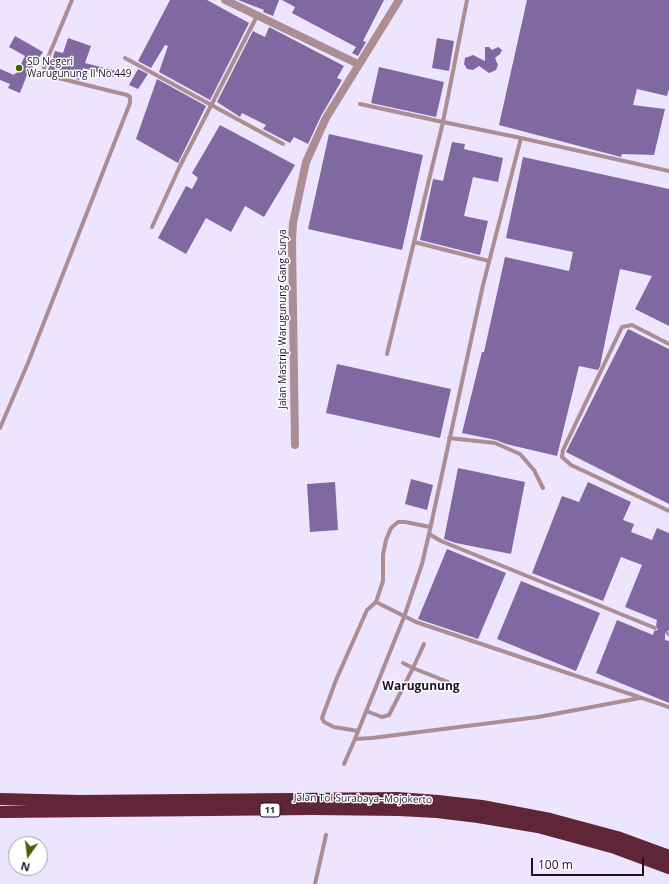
<!DOCTYPE html>
<meta charset="utf-8">
<style>
body{margin:0}
#map{position:relative;width:669px;height:884px;overflow:hidden;background:#ede4fd;font-family:"Open Sans",sans-serif}
canvas{display:block}
.north{position:absolute;left:8px;top:836px;width:40px;height:40px;box-sizing:border-box;background:#fff;border:1px solid #a4a0a9;border-radius:50%;rotate:194deg;font-size:11px;font-weight:700;line-height:16px;text-align:center;color:#1b1227}
.north::after{content:'';display:block;margin:auto;width:14px;height:18px;background:#4b5f08;clip-path:polygon(50% 0,100% 100%,50% 72%,0 100%)}
.scale{position:absolute;left:531px;top:858px;width:113px;height:18px;box-sizing:border-box;border:2px solid #1b1227;border-top:0;padding-left:5px;font-size:12px;line-height:14px;white-space:nowrap;color:#1b1227;-webkit-text-stroke:3px #fff;paint-order:stroke}
</style>
<div id="map">
<canvas width="669" height="884"></canvas>
<div class="north">N</div>
<div class="scale">100 m</div>
</div>
<script>
const context = document.querySelector('canvas').getContext('2d');
context.lineJoin = 'round';
function paint(path, color) { context.fillStyle = color; context.fill(path, 'evenodd'); }
const shape = rows => new Path2D(rows.map(r => 'M' + r).join(''));
function strokePath(path, color, width, dash) { context.strokeStyle = color; context.lineWidth = width; context.lineCap = dash ? 'butt' : 'round'; context.setLineDash(dash || []); context.stroke(path); }
function label(font, color, halo, rows, align = 'center') {
  context.font = font + ' "Open Sans",sans-serif'; context.lineWidth = 3; context.setLineDash([]); context.textBaseline = 'middle'; context.strokeStyle = halo; context.fillStyle = color; for (const [text, x, y, turn = 0] of rows) {
    context.save(); context.translate(x, y); context.rotate((+turn || 0) * Math.PI / 180); context.textAlign = isNaN(turn) ? turn : align; if (halo) context.strokeText(text, 0, 0); context.fillText(text, 0, 0); context.restore();
  }
}
paint(shape([
 [170,0,207,0,249,23,210,100,159,72,168,46,165,45,151,68,138,61],
 [238,0,279,0,273,16,263,12,264,10],
 [282,0,384,0,363,41,366,42,358,56,352,53,356,47,292,13,295,7],
 [527,0,669,0,669,89,667,96,637,89,633,105,665,109,654,155,622,154,621,157,499,125],
 [269,27,344,66,337,78,342,80,321,116,308,144,294,137,290,143,263,129,266,125,242,113,240,117,217,102,253,31,265,37],
 [15,36,43,52,27,75,20,93,8,88,10,84,0,80,0,69,14,75,15,73,16,74,25,56,9,47],
 [68,38,91,46,85,63,116,71,114,77,83,68,79,80,48,70,55,51,63,53],
 [437,38,454,41,449,71,432,68],
 [485,47,489,47,492,50,498,47,502,50,500,54,495,58,498,65,496,70,489,73,479,66,473,70,467,69,464,64,465,58,473,55,485,61],
 [379,67,444,82,436,117,371,103],
 [138,69,148,74,138,89,129,85],
 [157,79,206,106,178,163,136,139],
 [220,125,295,165,264,217,245,206,231,232,206,218,186,254,158,238,186,186,192,189,198,178,192,173],
 [329,134,423,155,402,250,308,229],
 [452,142,465,144,464,149,503,158,498,182,473,177,464,216,488,221,480,255,420,240,433,179,443,181],
 [523,157,669,189,669,326,635,309,652,276,620,269,600,366,598,370,579,366,557,456,506,444,496,440,462,433,482,352,484,352,505,257,569,271,573,252,506,238],
 [628,329,669,349,669,504,566,452],
 [337,364,451,389,440,438,326,413],
 [458,468,525,482,511,554,456,543,444,539],
 [411,479,433,485,427,510,405,504],
 [335,482,338,530,310,532,307,484],
 [588,482,631,502,623,520,634,524,631,532,652,540,657,528,669,533,669,630,665,634,665,640,669,641,669,703,596,673,617,620,653,635,654,631,658,630,656,625,657,620,625,607,642,565,621,557,603,601,532,573,562,496,579,502],
 [447,549,506,573,478,639,418,619],
 [521,581,600,613,576,671,497,639]
]), '#8069a0');
strokePath(shape([
 [125,58,283,144],
 [360,104,443,122,467,0],
 [152,227,180,166,257,16],
 [489,261,414,242,443,122,521,138],
 [669,344,632,325,622,327,563,450,562,457,571,465,669,511],
 [387,354,414,242],
 [0,428,28,363,130,103,130,97,127,95,50,76,45,73,44,67,72,0],
 [449,438,495,443,520,454,534,470,543,488],
 [430,527,405,522,398,522,391,528,386,540,383,555,383,581,376,602,416,622,669,707],
 [655,628,441,541,429,534,483,285,521,138,669,171],
 [668,634,669,634],
 [403,663,413,668,424,644],
 [366,711,382,717,389,715,413,668,448,682],
 [358,731,334,727,324,722,322,718,336,680,367,610,376,602],
 [355,739,404,617,422,564,429,534],
 [344,764,355,739,372,738,538,717,640,698],
 [315,884,326,835]
]), '#ac8d94', 4);
strokePath(shape([
 [225,0,358,64],
 [295,445,292,240,293,223,306,162,326,118,399,0]
]), '#ac8d94', 8);
strokePath(shape([
 [0,799,80,801,397,798,438,801,482,806,550,819,617,837,669,856],
 [0,812,313,809,399,810,437,812,478,817,538,827,615,848,669,868]
]), '#602638', 12);
for (const [x, y, r, color] of [
 [19,68,4,"#4b5f08"]
]) { const dot = new Path2D(); dot.arc(x, y, r, 0, 2 * Math.PI); context.fillStyle = color; context.fill(dot); strokePath(dot, '#fff', 1.5); }
for (const [x, y, w] of [
 [270,810,20]
]) { const box = new Path2D(); box.roundRect(x - w / 2, y - 7, w, 14, 3); context.fillStyle = '#fff'; context.fill(box); strokePath(box, '#1b1227', 1); }
label('bold 9px', '#1b1227', null, [
 ["11",270,810]
]);
label('10px', '#1b1227', '#fff', [
 ["SD Negeri",27,62],
 ["Warugunung II No 449",27,74]
], 'left');
label('10px', '#1b1227', '#fff', [
 ["Jalan Mastrip Warugunung Gang Surya",283,319,-90],
 ["Jalan Tol Surabaya–Mojokerto",363,799,1]
]);
label('bold 12px', '#1b1227', '#fff', [
 ["Warugunung",421,687]
]);
</script>
